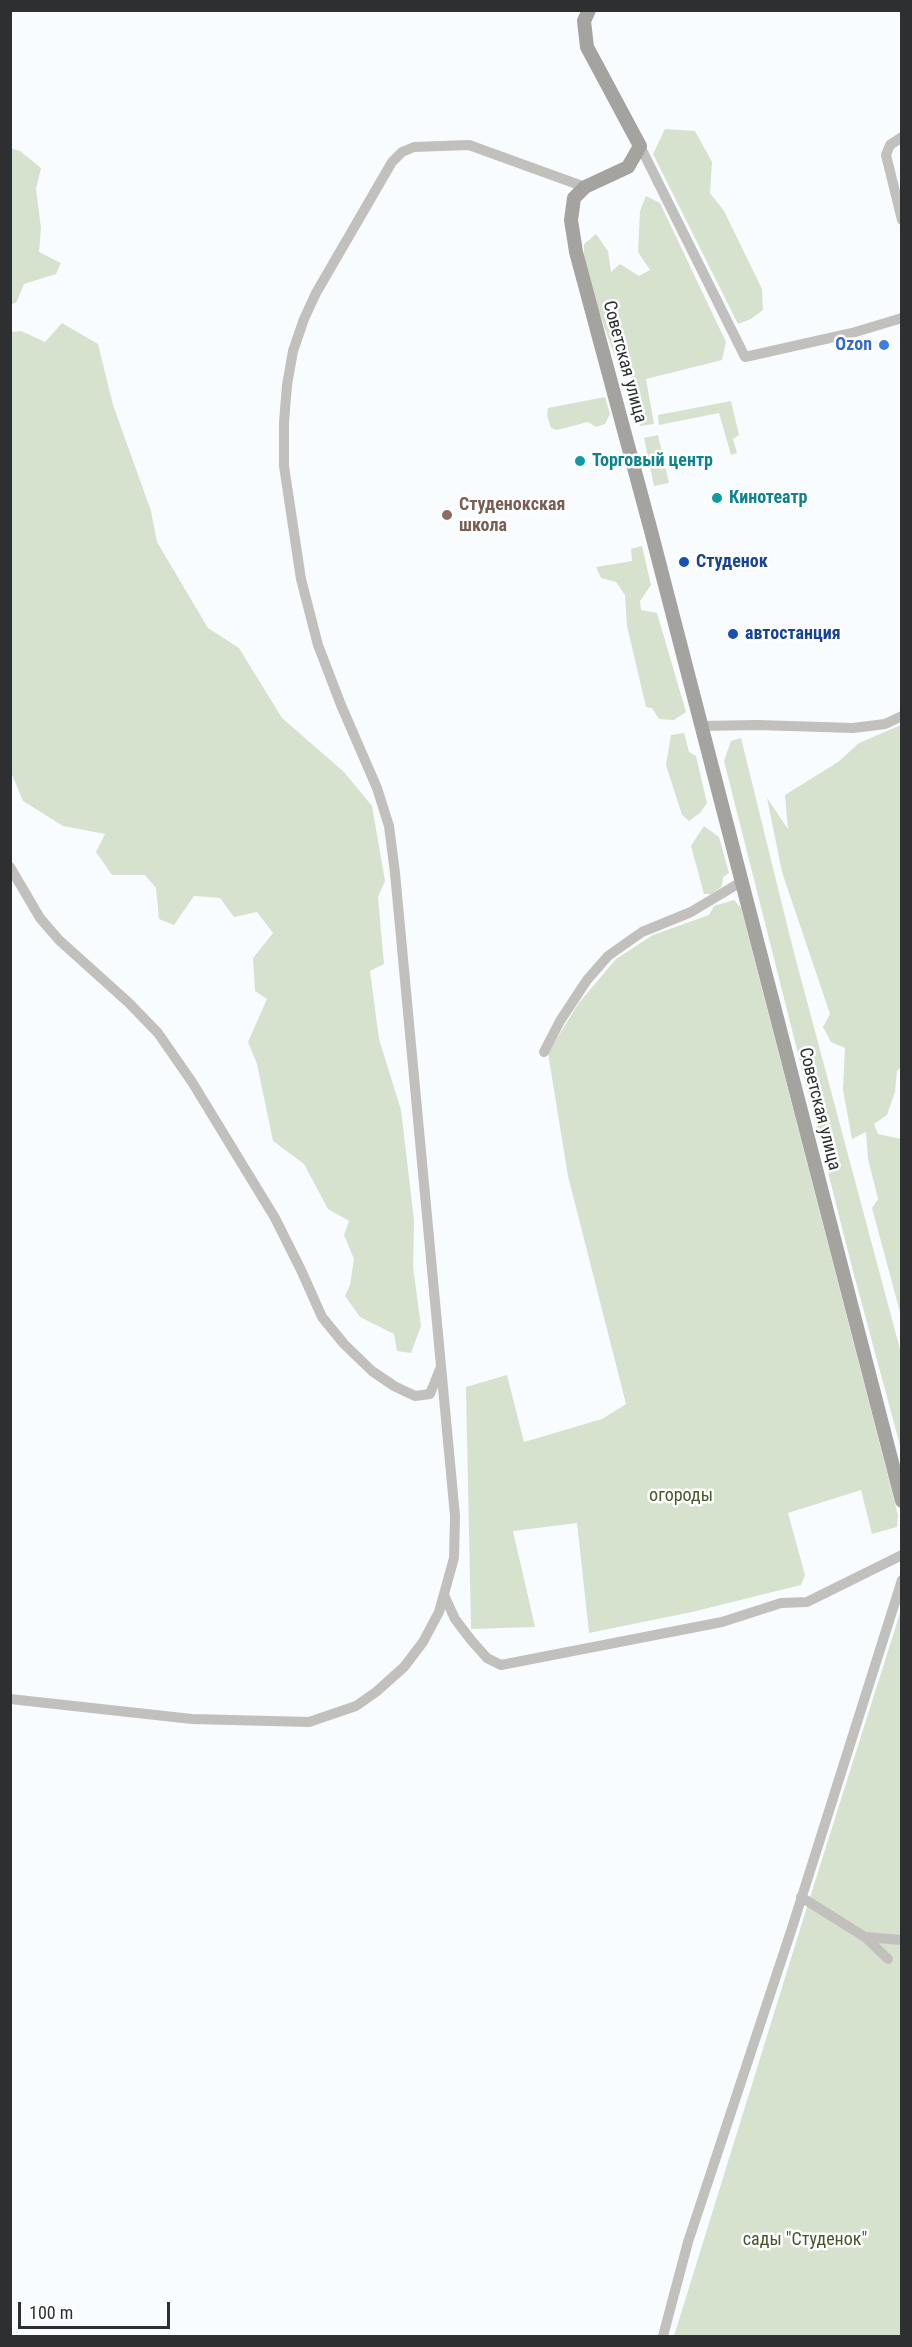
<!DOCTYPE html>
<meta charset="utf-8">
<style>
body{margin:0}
#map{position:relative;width:912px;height:2347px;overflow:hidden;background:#f8fcff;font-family:"Roboto Condensed",sans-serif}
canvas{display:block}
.frame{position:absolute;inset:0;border:12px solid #2d2f31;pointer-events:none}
.scale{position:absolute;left:18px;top:2302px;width:152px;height:27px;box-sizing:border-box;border:3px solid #2d2f31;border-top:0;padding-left:8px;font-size:18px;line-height:21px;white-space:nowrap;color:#2d2f31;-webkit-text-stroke:4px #fff;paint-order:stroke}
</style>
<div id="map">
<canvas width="912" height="2347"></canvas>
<div class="frame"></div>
<div class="scale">100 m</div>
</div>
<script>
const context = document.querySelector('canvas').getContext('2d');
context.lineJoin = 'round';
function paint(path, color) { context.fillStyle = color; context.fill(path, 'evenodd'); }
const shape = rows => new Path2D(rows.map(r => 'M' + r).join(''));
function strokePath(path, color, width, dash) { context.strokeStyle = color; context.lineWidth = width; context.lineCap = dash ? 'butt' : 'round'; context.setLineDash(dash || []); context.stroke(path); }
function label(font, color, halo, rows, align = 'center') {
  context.font = font + ' "Roboto Condensed",sans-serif'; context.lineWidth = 5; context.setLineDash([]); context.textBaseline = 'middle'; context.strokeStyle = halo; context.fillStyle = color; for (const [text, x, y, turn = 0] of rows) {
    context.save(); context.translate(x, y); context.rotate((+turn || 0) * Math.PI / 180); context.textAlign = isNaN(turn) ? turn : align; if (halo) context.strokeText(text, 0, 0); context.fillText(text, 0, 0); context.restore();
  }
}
paint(shape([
 [665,129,695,131,712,162,710,193,724,211,762,289,763,310,751,319,738,324,653,154],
 [10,148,20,151,41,168,36,189,41,228,39,252,61,263,56,274,24,284,16,303,11,304],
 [646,196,660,203,726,342,722,360,646,379,654,424,640,426,630,383,632,372,629,363,618,365,598,309,584,257,584,244,596,234,608,251,611,272,620,264,639,276,650,270,638,252,640,211],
 [62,323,98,344,113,405,151,511,157,542,208,628,239,648,282,718,344,772,372,806,385,881,378,897,384,964,370,971,379,1039,401,1110,414,1220,413,1267,421,1326,411,1353,397,1351,394,1334,360,1317,345,1296,350,1285,354,1259,344,1235,349,1221,328,1209,304,1164,273,1141,257,1064,248,1042,267,999,255,991,253,958,273,933,257,912,234,917,220,898,194,896,174,925,159,919,156,888,145,875,112,875,96,852,105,834,63,826,23,801,11,772,11,332,21,331,45,342],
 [605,397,610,414,605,424,596,427,588,422,557,430,551,428,547,415,548,408],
 [731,401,739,435,733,439,737,453,731,455,719,413,659,425,658,415],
 [658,435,669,483,654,486,644,438],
 [642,546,651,585,640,601,641,610,657,613,686,712,674,720,659,719,652,708,646,707,627,626,625,595,616,582,601,578,596,567,632,561,631,549],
 [901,725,901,1067,897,1071,895,1092,887,1115,874,1124,878,1134,901,1139,901,1316,872,1208,878,1199,868,1159,866,1132,852,1139,843,1090,845,1048,831,1042,823,1027,830,1014,782,872,767,798,788,829,785,795,838,762,859,743],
 [684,733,689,752,696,756,707,803,700,813,689,821,682,815,666,765,671,735],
 [741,738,792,945,901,1353,901,1449,853,1271,724,761,731,741],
 [704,826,719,837,729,873,723,877,722,886,712,894,704,894,691,846],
 [734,900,741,908,898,1515,897,1527,872,1534,861,1490,788,1513,805,1575,801,1585,692,1612,589,1633,577,1523,513,1531,535,1627,471,1629,466,1387,507,1375,524,1442,602,1419,626,1404,568,1176,548,1053,578,1004,616,959,653,935,709,915,714,906],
 [901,1610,901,2336,674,2336,806,1910]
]), '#d6e2cd');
strokePath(shape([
 [902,137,890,145,886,155,902,220],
 [640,146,745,357,852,333,902,318],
 [700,726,758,725,853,728,885,724,902,716],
 [10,867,40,918,59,940,129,1003,158,1033,192,1082,275,1218,301,1270,322,1317,344,1344,372,1371,394,1386,415,1396,430,1394,440,1369],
 [544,1052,560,1021,587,980,608,956,642,932,691,912,741,882],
 [444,1595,455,1619,471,1640,487,1658,501,1665,722,1622,781,1603,807,1602,902,1555],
 [10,1699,192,1719,309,1722,356,1706,376,1692,404,1667,423,1642,439,1612,454,1558,455,1516,395,873,389,826,377,788,341,705,318,645,301,579,284,466,284,422,287,385,293,351,304,319,316,293,392,162,402,152,414,147,469,145,585,187],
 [801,1897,865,1937,902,1940],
 [865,1937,888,1959],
 [663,2336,688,2242,792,1928,902,1580]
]), '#c1c0bd', 10);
strokePath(shape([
 [589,10,584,21,587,47,640,146,628,167,585,187,574,198,571,220,576,252,651,531,902,1501]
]), '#a5a39f', 14);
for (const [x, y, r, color] of [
 [884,345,6,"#3f7fe0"],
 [580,461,6,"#0f9aa8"],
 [717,498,6,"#0f9aa8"],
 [447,515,6,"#8d6e63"],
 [684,562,6,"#1a4fb4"],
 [733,634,6,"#1a4fb4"]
]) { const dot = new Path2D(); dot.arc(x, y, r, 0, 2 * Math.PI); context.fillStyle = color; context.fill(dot); strokePath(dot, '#fff', 2); }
label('bold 18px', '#366cbe', '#fff', [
 ["Ozon",872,345]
], 'right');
label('18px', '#2d2f31', '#fff', [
 ["Советская улица",624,362,75],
 ["Советская улица",819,1109,76]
]);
label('bold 18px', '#0d838f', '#fff', [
 ["Торговый центр",592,461],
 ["Кинотеатр",729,498]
], 'left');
label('bold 18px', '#785e54', '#fff', [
 ["Студенокская",459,505],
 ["школа",459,526]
], 'left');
label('bold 18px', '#164399', '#fff', [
 ["Студенок",696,562],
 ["автостанция",745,634]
], 'left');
label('18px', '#415829', '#fff', [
 ["огороды",681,1496],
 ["сады \"Студенок\"",805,2240]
]);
</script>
